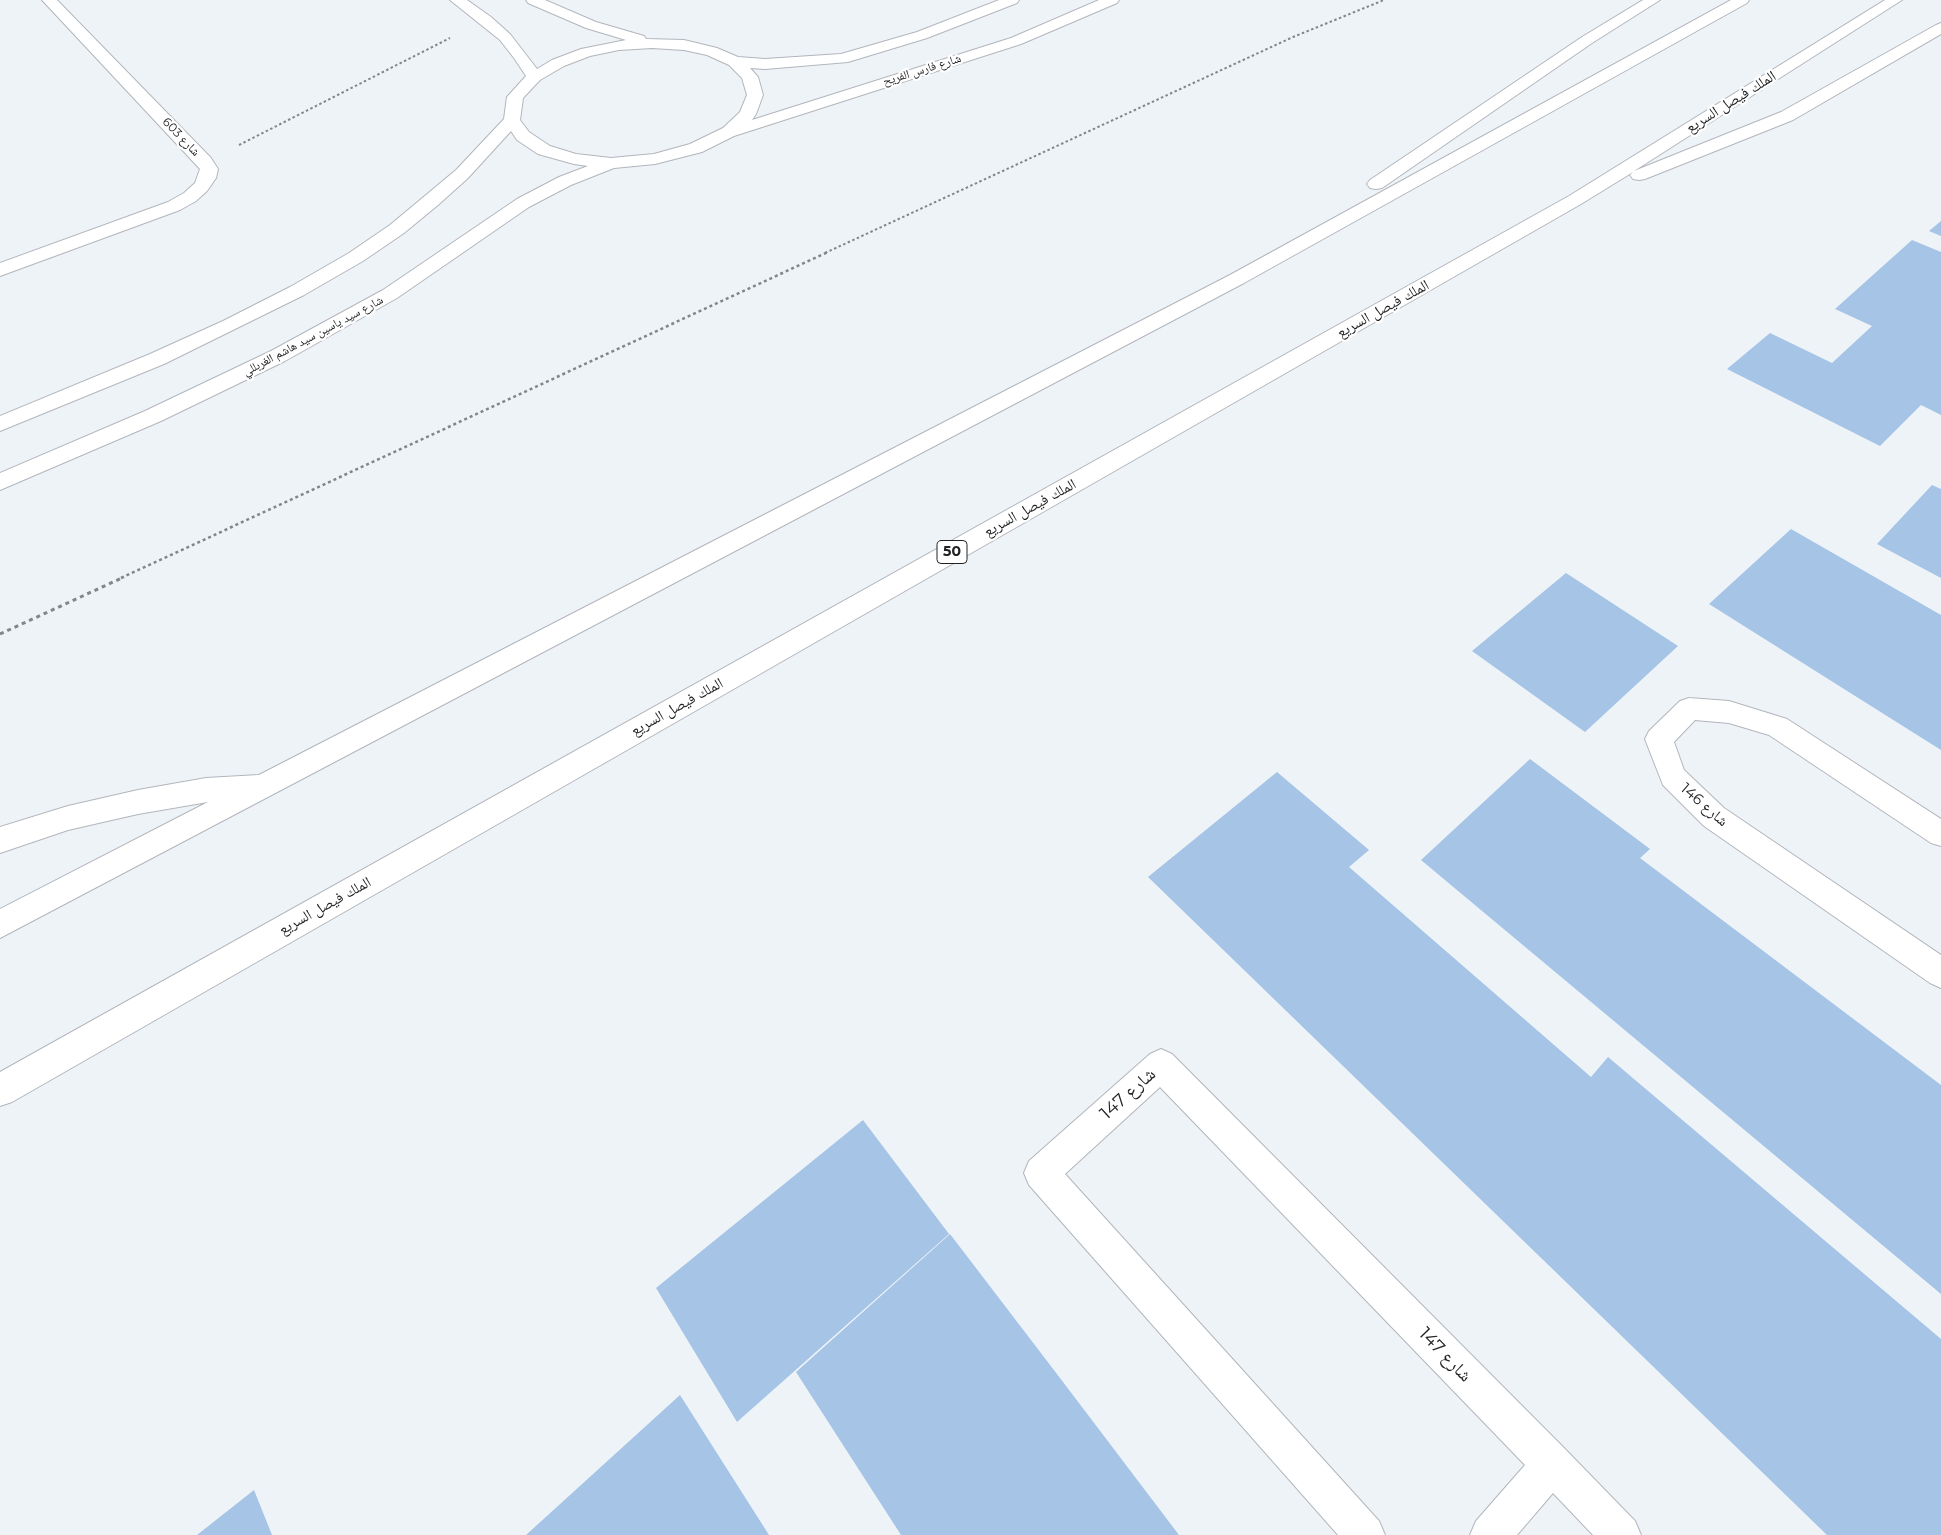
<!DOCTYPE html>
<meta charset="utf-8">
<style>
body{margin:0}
canvas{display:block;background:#eef3f8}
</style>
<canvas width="1941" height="1535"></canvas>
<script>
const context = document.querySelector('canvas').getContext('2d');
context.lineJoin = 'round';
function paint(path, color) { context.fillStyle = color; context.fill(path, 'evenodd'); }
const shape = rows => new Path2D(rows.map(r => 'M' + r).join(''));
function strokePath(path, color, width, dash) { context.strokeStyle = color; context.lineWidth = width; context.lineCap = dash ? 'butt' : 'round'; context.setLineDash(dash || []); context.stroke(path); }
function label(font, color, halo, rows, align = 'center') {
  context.font = font + ' Montserrat,"Noto Naskh Arabic",sans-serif'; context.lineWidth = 4.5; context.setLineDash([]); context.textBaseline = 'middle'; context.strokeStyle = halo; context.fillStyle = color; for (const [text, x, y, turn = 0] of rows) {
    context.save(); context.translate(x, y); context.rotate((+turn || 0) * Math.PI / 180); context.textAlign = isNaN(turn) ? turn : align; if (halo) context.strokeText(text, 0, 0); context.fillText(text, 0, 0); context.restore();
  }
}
paint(shape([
 [1941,221,1941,236,1929,231],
 [1912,240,1941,252,1941,415,1921,405,1880,446,1727,369,1770,333,1832,363,1872,326,1835,309],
 [1932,485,1941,489,1941,578,1877,544],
 [1791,529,1941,615,1941,750,1709,604],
 [1566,573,1678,646,1585,732,1472,651],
 [1530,759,1650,849,1640,858,1941,1085,1941,1294,1421,860],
 [1277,772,1369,850,1349,867,1591,1077,1608,1057,1941,1339,1941,1535,1827,1535,1148,877],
 [863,1120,949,1234,737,1422,656,1288],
 [950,1234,1060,1378,1179,1535,901,1535,796,1372],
 [680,1395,769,1535,526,1535],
 [254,1490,272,1535,197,1535]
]), '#a5c4e6');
const street = shape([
 [42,0,57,0,211,158,218,169,216,178,207,191,196,201,180,210,0,276,0,263,168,202,184,193,195,183,200,169,42,0],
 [1689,698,1729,701,1787,719,1941,819,1941,846,1931,843,1769,735,1729,723,1695,720,1674,742,1684,770,1724,808,1941,955,1941,988,1930,983,1704,826,1663,785,1645,739,1649,731,1680,701,1689,698],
 [1161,1049,1172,1054,1566,1450,1635,1521,1641,1535,1593,1535,1553,1493,1517,1535,1470,1535,1476,1521,1525,1465,1160,1087,1065,1174,1379,1521,1385,1535,1338,1535,1029,1185,1024,1173,1029,1161,1150,1054,1161,1049]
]);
const secondary = shape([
 [450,0,467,0,491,17,510,34,537,69,552,60,581,49,626,40,586,28,528,3,526,0,545,0,596,22,644,36,646,39,684,40,717,48,738,57,765,59,841,54,917,32,999,0,1019,0,1017,3,927,38,848,62,765,69,750,68,758,77,763,95,756,114,752,120,1011,38,1099,0,1119,0,1117,3,1021,44,734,136,702,152,655,164,614,168,571,185,529,207,397,298,285,361,161,421,0,490,0,473,145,411,271,351,383,290,517,199,559,177,588,166,574,164,538,154,517,140,511,131,468,178,438,205,404,233,363,261,304,295,164,364,0,431,0,416,150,354,223,321,290,287,349,253,390,225,456,170,504,119,507,97,526,76,514,58,500,40,450,0],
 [652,48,684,50,707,55,729,65,742,78,747,95,740,112,723,128,690,144,654,154,611,158,576,154,550,146,529,132,520,120,523,98,540,80,564,66,590,56,619,50,652,48]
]);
const highway = shape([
 [1643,0,1660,0,1592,43,1382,188,1376,189,1370,188,1367,184,1370,180,1582,37,1643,0],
 [1731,0,1749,0,1747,3,1244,283,0,938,0,909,208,802,138,814,68,830,0,853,0,827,68,806,138,790,206,778,259,775,1230,275,1731,0],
 [1885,0,1902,0,1634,171,1781,112,1936,25,1941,23,1941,34,1793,120,1645,179,1639,180,1633,179,1630,175,1633,172,1581,204,12,1102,0,1106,0,1072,1569,196,1885,0]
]);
strokePath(street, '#b2b6bc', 2);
strokePath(secondary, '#b2b6bc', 2);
strokePath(highway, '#b2b6bc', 2);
strokePath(shape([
 [239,145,450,38],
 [825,253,1293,37,1384,0]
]), '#838589', 2, [2.5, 2.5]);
strokePath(shape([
 [121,578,828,252]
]), '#838589', 2.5, [3, 3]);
strokePath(shape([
 [0,634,124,577]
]), '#838589', 3, [4, 4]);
paint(street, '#fff');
paint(secondary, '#fff');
paint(highway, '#fff');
label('12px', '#212224', '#fff', [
 ["شارع فارس الفريح",922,70,-17],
 ["شارع 603",181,137,46],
 ["شارع سيد ياسين سيد هاشم الغربللي",313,336,-28]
]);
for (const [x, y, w] of [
 [952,552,30]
]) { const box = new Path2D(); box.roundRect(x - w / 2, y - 11.5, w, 23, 4); context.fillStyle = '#fff'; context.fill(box); strokePath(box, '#212224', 1); }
label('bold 14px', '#212224', null, [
 ["50",952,552]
]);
label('15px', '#212224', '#fff', [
 ["الملك فيصل السريع",1731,102,-32],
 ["الملك فيصل السريع",1383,309,-29],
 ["الملك فيصل السريع",1030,508,-29],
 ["الملك فيصل السريع",677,707,-29],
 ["شارع 146",1704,805,41],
 ["الملك فيصل السريع",325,906,-29]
]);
label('18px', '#212224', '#fff', [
 ["شارع 147",1128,1094,-42],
 ["شارع 147",1445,1355,46]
]);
</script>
